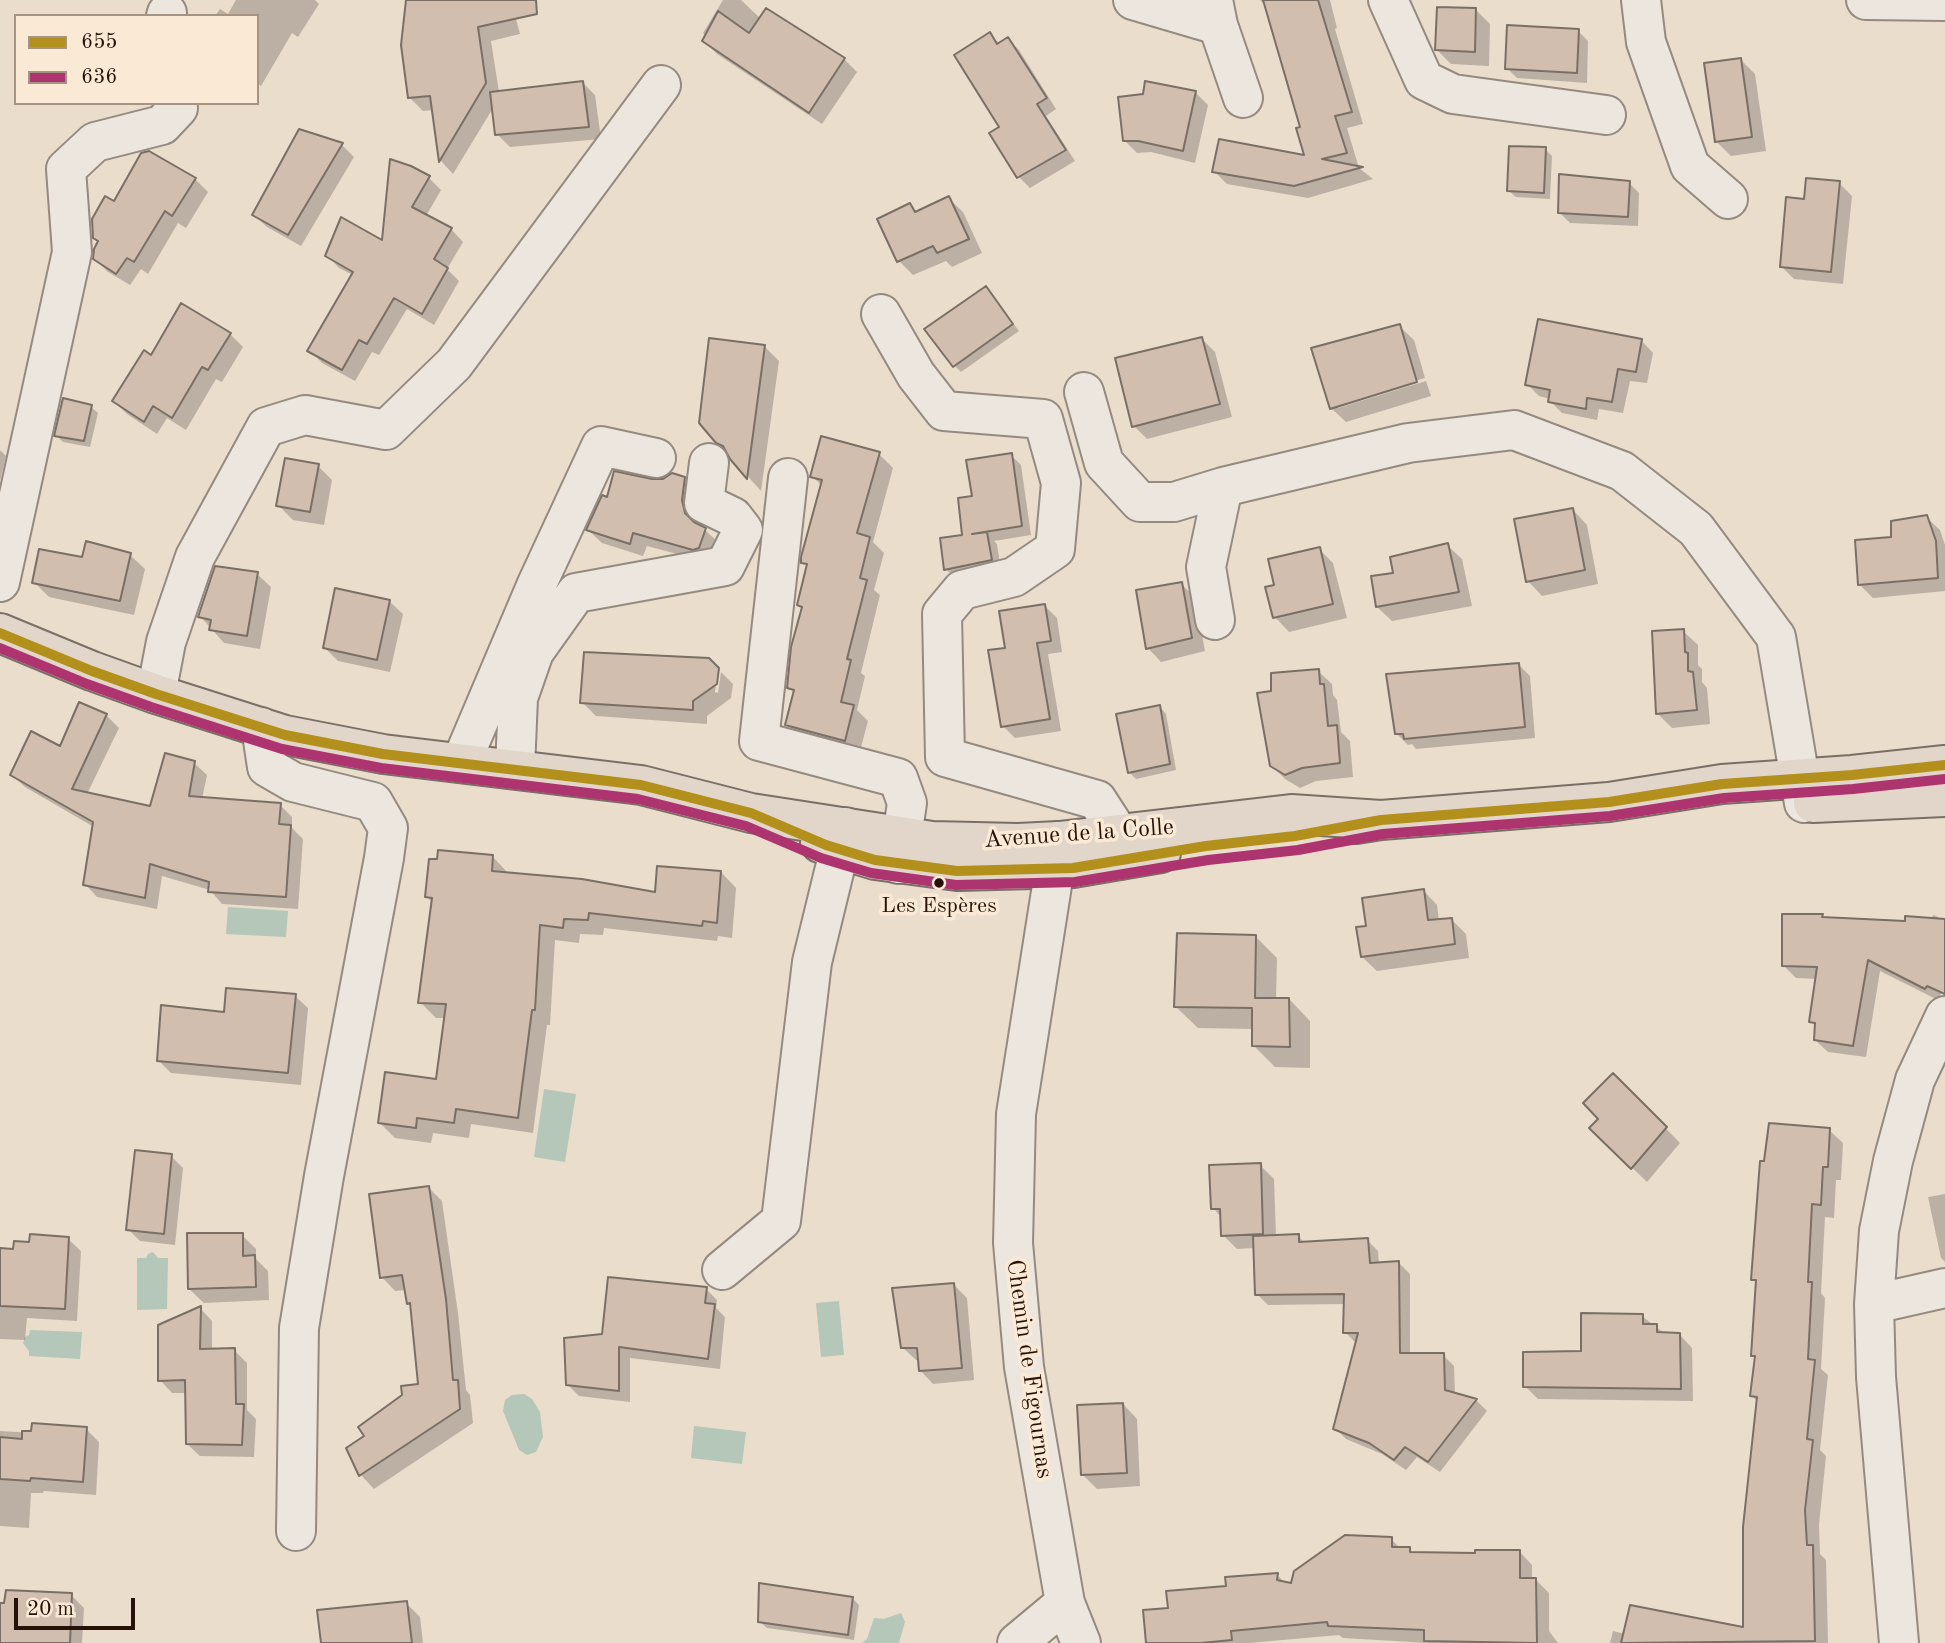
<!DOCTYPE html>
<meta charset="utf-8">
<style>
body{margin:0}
#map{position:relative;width:1945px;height:1643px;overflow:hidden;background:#eaddcc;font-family:"Old Standard TT",serif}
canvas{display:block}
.legend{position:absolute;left:14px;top:14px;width:245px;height:91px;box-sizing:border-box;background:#faead5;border:2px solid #a59483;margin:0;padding:9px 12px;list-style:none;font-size:21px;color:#261208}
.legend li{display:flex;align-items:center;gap:14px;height:35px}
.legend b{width:35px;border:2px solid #a59483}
.scale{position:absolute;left:14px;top:1598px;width:121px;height:32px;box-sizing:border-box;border:4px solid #261208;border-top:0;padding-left:9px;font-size:21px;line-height:24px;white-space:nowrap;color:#261208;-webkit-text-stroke:5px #faead5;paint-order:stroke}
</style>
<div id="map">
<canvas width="1945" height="1643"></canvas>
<ul class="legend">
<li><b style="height:9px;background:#b38f1c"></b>655</li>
<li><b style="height:9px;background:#ae346f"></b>636</li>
</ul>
<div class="scale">20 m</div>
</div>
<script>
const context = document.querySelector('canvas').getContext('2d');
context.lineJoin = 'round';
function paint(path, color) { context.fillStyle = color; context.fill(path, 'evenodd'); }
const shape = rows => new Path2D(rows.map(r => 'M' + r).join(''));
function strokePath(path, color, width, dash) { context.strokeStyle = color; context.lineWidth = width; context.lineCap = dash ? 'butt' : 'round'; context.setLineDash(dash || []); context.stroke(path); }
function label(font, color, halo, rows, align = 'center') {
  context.font = font + ' "Old Standard TT",serif'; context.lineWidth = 7; context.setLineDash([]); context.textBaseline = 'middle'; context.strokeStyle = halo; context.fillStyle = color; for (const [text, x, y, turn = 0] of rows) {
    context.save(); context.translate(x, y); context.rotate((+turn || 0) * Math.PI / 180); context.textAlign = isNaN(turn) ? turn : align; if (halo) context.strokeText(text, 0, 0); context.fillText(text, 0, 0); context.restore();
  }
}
paint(shape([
 [228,907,288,911,286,937,226,934],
 [544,1089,576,1094,565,1162,534,1157],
 [153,1252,158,1258,168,1258,167,1309,137,1310,137,1258,146,1258,148,1254],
 [839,1301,844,1355,821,1357,816,1303],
 [30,1330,82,1332,80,1359,29,1356,29,1351,23,1343,25,1337,29,1335],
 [524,1394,532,1399,540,1412,543,1437,536,1452,527,1455,519,1450,503,1411,505,1400,512,1395],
 [694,1426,746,1432,742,1464,691,1458],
 [901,1613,905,1622,899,1643,862,1643,867,1639,874,1618,884,1619]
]), '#b4c7b8');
paint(shape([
 [236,0,315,0,319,4,298,37,292,33,261,86,257,83,257,16,215,16,220,9,228,14],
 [433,0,508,0,512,4,520,34,491,41,499,92,582,82,595,95,601,139,510,147,497,134,493,108,453,174,441,161,434,110,423,111,409,97],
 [723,0,741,0,761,19,844,59,857,72,822,124,717,54,704,41,706,36,703,33],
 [1260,0,1330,0,1337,28,1335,29,1363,124,1347,128,1359,168,1373,179,1308,198,1227,184,1214,171,1306,158,1302,128,1267,7],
 [1476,10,1490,24,1489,66,1451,64,1437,50],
 [1578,31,1588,41,1587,83,1517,78,1507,68],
 [990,35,1000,44,1008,39,1019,50,1056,109,1046,116,1075,161,1030,188,1019,177,991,134,1001,128],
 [1741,60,1755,74,1766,151,1731,156,1717,142],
 [1195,92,1208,105,1195,163,1151,152,1137,153,1125,141],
 [299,131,342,145,354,157,301,246,267,227,254,215],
 [1545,149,1552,156,1550,199,1516,197,1509,191],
 [411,168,429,178,441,190,426,216,451,229,463,242,447,269,459,281,434,325,407,309,379,355,372,352,355,381,322,363,310,350,353,275,339,268,327,255,383,243],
 [195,179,208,192,186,228,178,223,148,274,141,269,130,285,108,272,95,259,115,204],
 [1629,183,1639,193,1638,226,1570,223,1559,212],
 [1839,183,1852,196,1843,284,1794,279,1781,266,1806,201],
 [948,198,963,212,982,253,952,267,946,261,913,275,899,261,909,205,917,213],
 [986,288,1019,331,961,372,954,365],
 [1399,326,1414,340,1425,378,1338,404,1338,408,1426,381,1431,396,1346,422,1331,408],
 [230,334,243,347,222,382,216,379,186,430,167,418,157,434,127,414,114,401,152,357],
 [1202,339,1215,352,1232,417,1147,439,1134,426],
 [1641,340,1653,353,1647,383,1630,381,1623,413,1599,409,1597,420,1562,413,1550,401,1550,399,1539,396,1527,384],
 [764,346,779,361,761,491,717,442],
 [91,407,98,413,90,447,63,442,56,435],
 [0,450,6,456,0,481],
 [879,454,893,468,873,542,884,553,874,590,880,595,861,673,865,676,857,710,868,721,859,755,802,739,787,725,795,694,789,687,803,609,799,605,808,567,803,562,822,486,812,476],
 [1011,455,1021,465,1031,535,994,541,997,544,1001,570,956,579,946,569,964,537,974,497],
 [318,466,332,480,324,525,293,520,278,505],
 [684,478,698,492,695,515,697,526,705,530,719,543,707,562,647,546,643,556,602,543,588,530,608,499],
 [1573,510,1587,525,1598,584,1542,596,1528,581],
 [1926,517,1940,530,1945,545,1945,591,1873,598,1859,584,1893,538],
 [1447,545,1462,559,1472,606,1392,621,1377,607,1395,574],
 [1319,549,1333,563,1347,618,1289,632,1275,617,1276,586],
 [130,555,145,569,134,615,49,597,34,582,83,559],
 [257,574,271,587,260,649,224,643,200,616],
 [1181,584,1195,597,1205,651,1161,662,1148,648],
 [389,601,403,614,390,672,338,661,325,648],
 [1045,606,1057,618,1062,652,1048,654,1061,731,1015,738,1003,726,1007,650],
 [1683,631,1698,645,1698,665,1702,669,1702,682,1707,688,1710,724,1672,728,1658,714],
 [709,660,720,671,717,671,715,692,718,693,721,672,733,684,731,698,707,716,707,724,596,716,582,702],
 [1519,665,1530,676,1535,738,1416,749,1412,744,1408,745,1397,734],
 [1318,671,1332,684,1333,695,1337,700,1341,732,1350,741,1353,777,1316,781,1300,788,1285,779,1271,765,1273,692],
 [80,704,106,715,119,728,87,794,151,808,194,763,207,775,202,799,280,805,292,817,292,828,303,839,298,909,222,904,210,890,162,876,157,909,97,897,85,884,94,827,25,787,12,775,61,748],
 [1160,707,1166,714,1176,770,1136,779,1129,772],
 [493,857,508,873,657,894,721,872,736,888,732,938,718,936,717,941,604,928,603,935,580,934,579,943,555,940,550,1025,547,1025,533,1133,471,1124,469,1138,433,1133,431,1143,395,1138,380,1123,437,1081,446,1018,436,1018,420,1002,434,904,426,896],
 [1423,890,1437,905,1439,921,1452,920,1466,934,1469,958,1377,971,1362,957,1368,927],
 [1934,915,1945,921,1945,986,1938,1000,1880,971,1866,1057,1828,1052,1815,1040,1817,1027,1810,1021,1817,979,1796,978,1783,965,1822,916,1826,919,1907,922,1927,920],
 [1255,936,1277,958,1276,1000,1289,999,1310,1021,1310,1068,1275,1067,1253,1045,1254,1029,1198,1028,1176,1007],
 [295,996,308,1008,301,1085,171,1073,159,1061,226,1014],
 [1613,1075,1680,1143,1647,1182,1591,1128,1601,1119],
 [1829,1130,1843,1143,1841,1180,1836,1180,1834,1218,1825,1217,1821,1293,1825,1298,1821,1369,1828,1375,1820,1450,1826,1456,1819,1525,1820,1554,1826,1560,1828,1643,1610,1643,1613,1631,1625,1634,1745,1629,1758,1402,1752,1396,1756,1359,1752,1355,1758,1283,1753,1279],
 [171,1156,183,1168,175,1245,140,1241,128,1229],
 [1260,1165,1274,1179,1276,1237,1298,1236,1306,1244,1367,1240,1378,1251,1379,1264,1399,1263,1410,1274,1410,1354,1443,1355,1454,1366,1455,1395,1476,1400,1487,1411,1440,1472,1417,1457,1406,1470,1382,1454,1346,1439,1335,1428,1357,1344,1345,1332,1345,1304,1268,1305,1257,1294,1255,1248,1237,1249,1223,1235,1222,1218,1213,1208],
 [429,1188,442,1201,458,1313,466,1390,470,1395,473,1423,374,1489,361,1475,348,1448,367,1437,420,1386,412,1306,409,1303,406,1290,395,1291,382,1277],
 [1945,1194,1945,1262,1941,1258,1928,1197],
 [242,1235,256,1249,256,1259,268,1271,269,1300,204,1303,189,1289],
 [68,1239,81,1251,77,1321,27,1318,25,1340,0,1339,0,1250,15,1251],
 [954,1285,967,1298,974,1380,933,1384,920,1370,919,1360,916,1360,902,1347],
 [706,1289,717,1300,716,1308,725,1317,720,1369,630,1358,630,1402,579,1396,567,1384,604,1335],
 [200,1308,212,1321,212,1350,234,1350,247,1363,247,1410,256,1419,254,1457,200,1456,187,1444,187,1393,172,1393,160,1380],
 [1642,1316,1665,1334,1680,1335,1692,1348,1693,1401,1538,1399,1525,1386],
 [1123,1404,1137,1419,1140,1486,1097,1489,1082,1474],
 [86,1429,99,1442,96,1495,44,1491,43,1493,31,1493,29,1528,0,1526,0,1431,33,1433],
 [1391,1539,1401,1549,1409,1549,1414,1553,1476,1555,1519,1551,1532,1565,1532,1580,1536,1580,1549,1593,1549,1631,1558,1643,1428,1643,1343,1638,1339,1635,1249,1643,1148,1643,1170,1609,1228,1588,1277,1575,1286,1584,1293,1585],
 [71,1595,84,1608,82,1643,0,1643,0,1604],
 [852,1598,859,1605,854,1640,767,1628,760,1622],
 [406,1603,420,1617,423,1643,322,1643]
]), '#0003');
const building = shape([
 [406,0,536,0,537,14,478,27,486,83,439,162,430,96,408,98,401,45,406,0],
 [1263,0,1318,0,1352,112,1335,116,1347,153,1322,159,1363,167,1294,186,1212,172,1219,139,1304,155,1296,128,1300,127,1263,0],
 [1437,7,1476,8,1475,52,1435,50,1437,7],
 [766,8,845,58,809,113,702,41,718,11,749,33,766,8],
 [1507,25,1579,29,1577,73,1505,69,1507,25],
 [990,32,997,44,1008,37,1047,98,1037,104,1066,150,1017,178,989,133,999,127,954,55,990,32],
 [1741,58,1752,137,1715,142,1704,63,1741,58],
 [583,81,589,127,495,135,490,92,583,81],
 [1145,81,1196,91,1183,151,1138,141,1123,141,1118,97,1143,94,1145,81],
 [299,129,343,143,288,235,252,215,299,129],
 [1509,146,1546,147,1544,193,1507,191,1509,146],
 [149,151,196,178,172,216,165,211,134,262,127,258,116,274,93,259,94,249,98,241,93,238,92,219,105,196,114,201,141,153,149,151],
 [390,159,411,166,430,176,412,207,452,228,434,259,448,268,422,314,394,298,367,344,359,340,342,370,307,351,353,272,325,256,341,217,382,240,390,159],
 [1559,174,1630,181,1628,217,1558,213,1559,174],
 [1806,178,1840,181,1831,272,1780,267,1786,197,1804,199,1806,178],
 [949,196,969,239,937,253,933,246,897,262,877,219,910,203,915,212,949,196],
 [986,286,1013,324,953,367,924,329,986,286],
 [181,303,231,333,208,370,202,367,172,418,153,406,144,422,112,401,144,350,151,355,181,303],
 [1538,319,1642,339,1636,372,1618,369,1612,402,1587,398,1586,409,1548,402,1550,390,1525,385,1538,319],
 [1400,324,1417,382,1330,409,1311,348,1400,324],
 [1202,337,1220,404,1132,427,1115,358,1202,337],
 [709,338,765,345,747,479,730,459,723,446,716,443,699,423,709,338],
 [63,398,92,405,84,441,54,436,63,398],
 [821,436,880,452,857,533,870,537,860,578,867,580,847,659,851,660,841,702,854,705,845,741,785,725,794,690,787,688,791,647,802,607,797,605,807,564,801,563,801,557,822,480,810,477,821,436],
 [1012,453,1022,526,972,534,987,532,992,560,944,570,940,538,962,535,958,498,972,496,966,460,1012,453],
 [285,458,319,464,310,512,276,506,285,458],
 [614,471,652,479,663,479,672,473,685,477,682,500,685,513,694,522,706,528,699,548,693,550,633,533,630,544,586,530,602,495,607,497,614,471],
 [1573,508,1585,570,1526,582,1514,519,1573,508],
 [1927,515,1936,541,1938,578,1858,585,1855,540,1891,537,1891,521,1927,515],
 [86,541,131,553,120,601,32,583,39,549,82,557,86,541],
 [1448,543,1459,592,1376,607,1371,576,1393,573,1390,557,1448,543],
 [1320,547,1333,604,1273,618,1265,587,1274,585,1268,559,1320,547],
 [215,566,258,572,247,636,209,630,211,620,198,617,215,566],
 [1182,582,1192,638,1146,649,1136,590,1182,582],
 [335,588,390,600,377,660,323,648,335,588],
 [1045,604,1051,641,1037,643,1050,719,1001,727,988,650,1005,648,999,611,1045,604],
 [1684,629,1685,652,1688,653,1688,671,1693,672,1697,710,1656,714,1652,631,1684,629],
 [584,652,709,658,719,668,717,684,693,701,693,710,580,703,584,652],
 [1519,663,1525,727,1404,739,1403,734,1395,734,1386,674,1519,663],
 [1319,669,1320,684,1324,684,1328,726,1337,725,1340,763,1302,768,1285,775,1270,766,1257,693,1271,691,1271,673,1319,669],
 [79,702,107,714,72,789,150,806,165,753,195,761,189,796,281,803,279,824,291,825,286,897,208,892,209,882,150,864,145,898,83,885,93,822,10,775,31,731,60,746,79,702],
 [1160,705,1170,764,1128,773,1116,714,1160,705],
 [438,850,493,855,492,871,582,879,655,892,657,866,721,871,717,923,703,921,702,926,589,913,588,920,564,919,563,928,540,925,535,1010,532,1010,518,1118,456,1109,454,1123,417,1118,416,1128,378,1123,385,1072,436,1079,446,1004,418,1003,432,898,425,897,429,859,437,859,438,850],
 [1424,889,1428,920,1452,918,1455,944,1361,957,1356,927,1366,926,1362,898,1424,889],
 [1782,914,1823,914,1822,917,1905,921,1905,916,1945,919,1945,994,1927,986,1925,989,1868,960,1853,1046,1814,1040,1815,1023,1809,1022,1817,967,1782,966,1782,914],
 [1177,933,1256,935,1255,998,1289,998,1290,1047,1252,1046,1252,1008,1174,1007,1177,933],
 [226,988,296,994,288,1073,157,1061,161,1005,224,1012,226,988],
 [1613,1073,1667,1127,1631,1169,1589,1128,1598,1119,1583,1103,1613,1073],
 [1769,1123,1830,1128,1828,1167,1823,1167,1821,1205,1812,1204,1808,1282,1812,1282,1808,1359,1815,1360,1807,1439,1813,1440,1805,1510,1807,1545,1813,1545,1815,1641,1621,1643,1630,1605,1743,1627,1743,1527,1757,1397,1750,1396,1755,1356,1751,1356,1756,1280,1751,1280,1760,1161,1764,1161,1769,1123],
 [135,1150,172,1154,164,1234,126,1230,135,1150],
 [1261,1163,1263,1234,1221,1236,1220,1209,1211,1209,1209,1165,1261,1163],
 [429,1186,446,1299,453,1380,458,1380,460,1409,359,1476,346,1448,364,1436,358,1427,402,1395,401,1386,418,1384,410,1303,407,1304,402,1275,380,1278,369,1194,429,1186],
 [187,1233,243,1233,243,1256,255,1255,256,1287,188,1289,187,1233],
 [30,1234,69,1237,65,1309,0,1306,0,1248,13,1249,14,1241,29,1242,30,1234],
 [1299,1234,1299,1242,1368,1238,1370,1263,1399,1261,1400,1353,1444,1353,1445,1390,1477,1399,1428,1462,1405,1447,1394,1460,1369,1443,1333,1429,1358,1333,1343,1333,1344,1294,1255,1295,1253,1236,1299,1234],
 [608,1277,707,1287,705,1303,715,1304,708,1359,619,1347,619,1391,566,1385,564,1338,602,1334,608,1277],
 [954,1283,962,1368,919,1371,917,1348,901,1348,892,1288,954,1283],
 [201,1306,200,1349,235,1348,236,1404,244,1404,242,1445,186,1444,185,1380,158,1381,158,1325,201,1306],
 [1581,1313,1643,1314,1643,1324,1657,1324,1657,1332,1680,1333,1681,1389,1523,1387,1523,1352,1581,1351,1581,1313],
 [1123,1403,1127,1473,1081,1475,1077,1405,1123,1403],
 [32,1423,87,1427,83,1482,31,1478,30,1481,0,1479,0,1437,22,1439,22,1431,31,1431,32,1423],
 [1345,1535,1392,1537,1392,1547,1410,1547,1410,1552,1475,1553,1475,1550,1520,1550,1520,1578,1536,1578,1537,1643,1424,1641,1424,1630,1328,1626,1327,1622,1231,1631,1232,1640,1201,1643,1146,1643,1143,1610,1168,1608,1166,1591,1226,1586,1225,1577,1278,1573,1277,1580,1291,1583,1294,1571,1345,1535],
 [759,1583,853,1597,848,1635,758,1622,759,1583],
 [6,1590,72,1593,70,1643,0,1643,0,1603,4,1603,6,1590],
 [407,1601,412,1643,321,1643,317,1610,407,1601]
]);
paint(building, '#d2beae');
strokePath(building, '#796f66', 2);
const minor = shape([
 [1133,0,1218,25,1213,0],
 [1388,0,1424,80,1453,94,1606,115],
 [1641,0,1646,42,1690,166,1728,199],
 [1866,0,1945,1],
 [166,16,167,13],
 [1218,25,1243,98],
 [881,314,916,375,944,411,1043,419,1061,483,1055,549,1014,577,962,590,942,614,945,757,1097,800,1119,834,1120,860],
 [1084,392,1104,463,1140,502,1174,502,1223,487,1408,443,1514,430,1622,471,1696,529,1776,637,1804,803],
 [788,478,759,741,898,778,907,803,898,864],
 [0,582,72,252,66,169,95,142,162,125,178,108,174,103],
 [1215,620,1206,567,1223,487],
 [156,694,166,642,195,557,266,427,305,415,386,430,454,364,661,85],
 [261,727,267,767,293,782,373,802,388,828,384,858,324,1176,299,1328,296,1531],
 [461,763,537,584,601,446,656,458],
 [515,768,518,698,534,652,576,593,725,566,743,530,733,517,704,503,709,463],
 [1059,841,1016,1114,1013,1243,1024,1367,1065,1603,1081,1643],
 [722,1270,781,1221,812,962,845,827],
 [1874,1304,1945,1288],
 [1017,1643,1065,1603],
 [1899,1643,1876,1377,1874,1304,1879,1231,1893,1161,1915,1080,1945,1016]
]);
const major = shape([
 [0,633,92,671,156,694,285,735,383,754,641,785,751,813,932,841,1018,843,1059,841,1291,814,1381,820],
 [1813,803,1945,797],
 [1356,824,1381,820,1609,802,1722,784,1852,775,1945,765],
 [820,843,875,860,957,871,1073,868,1161,853]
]);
strokePath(minor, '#948a80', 42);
strokePath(major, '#796f66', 42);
strokePath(minor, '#ede6de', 38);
strokePath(major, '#e1d6c9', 38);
strokePath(shape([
 [0,633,92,671,156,694,285,735,383,754,641,785,751,813,826,845,875,860,957,871,1073,868,1206,846,1295,836,1381,820,1609,802,1722,784,1852,775,1945,765]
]), '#b38f1c', 10);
strokePath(shape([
 [0,648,87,684,151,707,282,749,381,768,638,799,746,826,821,858,871,873,956,885,1075,882,1208,860,1298,850,1383,834,1610,816,1724,798,1853,789,1945,779]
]), '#ae346f', 10);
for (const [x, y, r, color] of [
 [939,883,6,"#261208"]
]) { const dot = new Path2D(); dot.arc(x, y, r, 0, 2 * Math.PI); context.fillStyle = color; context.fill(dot); strokePath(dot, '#faead5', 2.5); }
label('22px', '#261208', '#faead5', [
 ["Les Espères",939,906]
]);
label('24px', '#261208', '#faead5', [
 ["Avenue de la Colle",1079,834,-4],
 ["Chemin de Figournas",1029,1369,82]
]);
</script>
